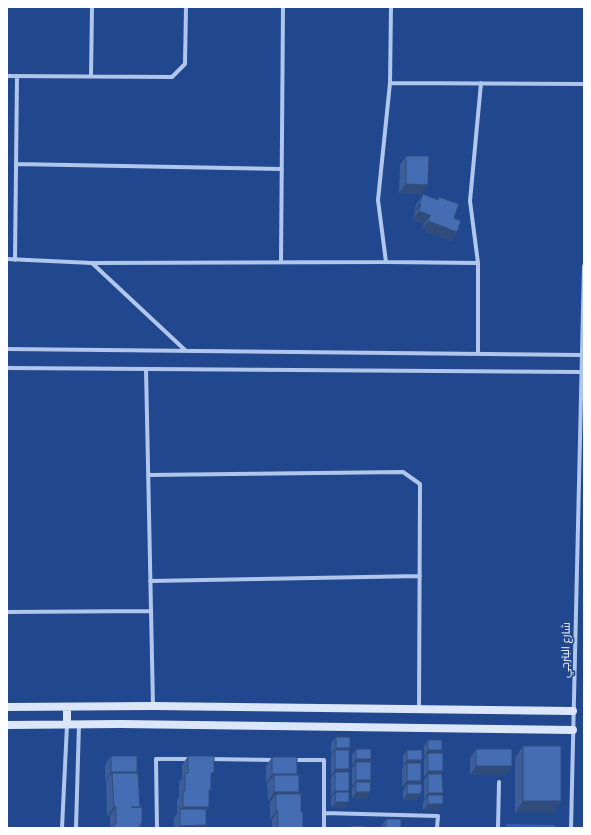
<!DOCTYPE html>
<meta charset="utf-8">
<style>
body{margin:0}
#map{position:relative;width:591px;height:835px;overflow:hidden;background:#21478e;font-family:"Open Sans",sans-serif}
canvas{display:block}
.frame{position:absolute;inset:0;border:8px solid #fff;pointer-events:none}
</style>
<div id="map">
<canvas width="591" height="835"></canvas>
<div class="frame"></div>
</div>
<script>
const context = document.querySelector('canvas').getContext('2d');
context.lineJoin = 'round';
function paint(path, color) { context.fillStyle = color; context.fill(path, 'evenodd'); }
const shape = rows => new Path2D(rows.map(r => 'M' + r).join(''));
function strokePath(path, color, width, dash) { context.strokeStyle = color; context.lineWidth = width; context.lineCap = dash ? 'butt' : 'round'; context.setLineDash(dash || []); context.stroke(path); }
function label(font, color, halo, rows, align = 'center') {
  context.font = font + ' "Open Sans",Cairo,sans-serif'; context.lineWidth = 3.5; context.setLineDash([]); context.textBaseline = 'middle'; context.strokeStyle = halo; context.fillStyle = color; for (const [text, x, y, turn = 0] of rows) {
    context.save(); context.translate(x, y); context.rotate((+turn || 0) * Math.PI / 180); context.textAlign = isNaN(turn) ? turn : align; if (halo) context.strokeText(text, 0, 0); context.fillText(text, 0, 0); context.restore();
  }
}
paint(shape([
 [506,824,555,825,555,828,506,828]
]), '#345fac');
strokePath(shape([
 [7,76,172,77,185,64,186,7],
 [91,76,92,7],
 [390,83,584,84],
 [16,164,282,169],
 [7,259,92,263,386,262,478,263],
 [15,260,17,76],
 [281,262,283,7],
 [386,262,378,200,390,83,391,7],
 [92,263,185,350],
 [7,349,582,355],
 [478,354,478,263,470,201,481,83],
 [7,368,581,372],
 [146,369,153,706],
 [148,475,403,472,420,484,419,710],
 [150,581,420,576],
 [7,612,151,611],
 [209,759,274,760],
 [293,760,324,760,324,828],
 [324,813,438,816,437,828],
 [62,828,67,725],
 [76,828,79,724],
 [157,828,156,759,190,759],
 [498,828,499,782],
 [571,828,584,266]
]), '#b0c6ec', 4);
strokePath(shape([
 [7,707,153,706,573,711],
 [67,724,67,707],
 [7,725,121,724,573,730]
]), '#dce6f9', 8);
paint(shape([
 [406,156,422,194,399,193,400,165],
 [423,194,437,199,439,197,454,218,457,232,451,241,421,230,424,224,412,220,415,213,413,213,417,203],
 [336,737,350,748,348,750,349,769,347,772,348,792,349,802,345,808,331,808,331,798,332,797,331,797,331,778,333,775,331,775,331,756,332,754,331,754,331,743],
 [428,740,442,750,440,753,443,771,441,774,443,793,441,795,443,804,439,810,423,810,423,802,425,799,424,799,424,780,426,777,424,777,424,759,426,756,424,756,424,746],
 [523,746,561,801,553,813,515,813,515,758],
 [356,749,371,759,369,762,371,780,369,782,366,799,352,798,352,788,354,786,352,786,352,768,354,765,352,765,352,755],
 [476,749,506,775,470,775,470,758],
 [407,750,422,760,420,763,421,781,420,784,417,800,403,800,403,790,405,787,402,787,402,769,404,766,403,766,403,756],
 [111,756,136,773,139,807,142,824,140,828,110,828,110,816,107,816,106,782,106,781,105,781,105,765],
 [188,756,211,777,206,811,205,827,207,828,174,828,174,818,177,814,177,800,179,797,179,782,182,778,182,765],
 [272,757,297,774,296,775,298,794,301,812,303,828,272,828,272,820,270,820,270,803,271,801,268,801,267,784,268,783,266,783,266,766],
 [386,819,401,828,382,828,382,825]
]), '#3b5e9a');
paint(shape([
 [406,184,428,185,422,194,399,193],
 [419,204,421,204,415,213,413,213],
 [419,211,430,215,424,224,412,220],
 [428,221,457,232,451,241,421,230],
 [336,748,350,748,345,754,335,750,332,754,331,754],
 [428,750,442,750,438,756,428,753,426,756,424,756],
 [356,759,371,759,366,765,356,762,354,765,352,765],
 [407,760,422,760,417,766,407,763,404,766,403,766],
 [476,766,512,766,506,775,470,775],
 [335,769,349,769,345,775,335,772,333,775,331,775],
 [428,771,443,771,439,777,428,774,426,777,424,777],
 [111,772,137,772,131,781,112,773,106,781,105,781],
 [272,774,297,774,291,783,274,775,268,783,266,783],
 [356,780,371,780,367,786,356,782,354,786,352,786],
 [407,781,421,781,417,787,407,784,405,787,402,787],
 [335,791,349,791,345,797,336,792,332,797,331,797],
 [274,792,299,792,292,801,276,794,271,801,268,801],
 [356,792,370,792,366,799,352,798],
 [428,793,443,793,438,799,428,795,425,799,424,799],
 [407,794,421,794,417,800,403,800],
 [523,801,561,801,553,813,515,813],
 [335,802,349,802,345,808,331,808],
 [428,804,443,804,439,810,423,810],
 [114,807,116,807,110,816,107,816],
 [183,807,209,807,203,816,180,811],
 [276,811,278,811,272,820,270,820],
 [206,825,205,828,182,827,181,828,179,828,180,826]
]), '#304c7d');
const building = shape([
 [406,156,429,156,428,185,406,184,406,156],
 [423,194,438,200,439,197,459,204,454,218,461,221,457,232,428,221,430,215,419,211,421,204,419,204,423,194],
 [336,737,350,737,350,748,336,748,336,737],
 [428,740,442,740,442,750,428,750,428,740],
 [523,746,561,746,561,801,523,801,523,746],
 [356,749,371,749,371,759,356,759,356,749],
 [476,749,512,749,512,766,476,766,476,749],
 [335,750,349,750,349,769,335,769,335,750],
 [407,750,422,750,422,760,407,760,407,750],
 [428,753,443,753,443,771,428,771,428,753],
 [111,756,137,756,137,772,111,772,111,756],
 [188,756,214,756,214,773,211,773,211,790,209,790,209,807,183,807,183,791,185,791,185,773,188,773,188,756],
 [272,757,297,757,297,774,272,774,272,757],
 [356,762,371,762,371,780,356,780,356,762],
 [407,763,421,763,421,781,407,781,407,763],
 [335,772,349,772,349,791,335,791,335,772],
 [112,773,138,773,140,807,131,807,142,807,142,824,140,824,140,828,114,828,114,824,116,824,116,807,114,807,112,773],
 [428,774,442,774,443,793,428,793,428,774],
 [274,775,299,775,299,792,274,792,274,775],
 [356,782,371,782,370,792,356,792,356,782],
 [407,784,422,784,421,794,407,794,407,784],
 [336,792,349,792,349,802,335,802,336,792],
 [276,794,301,794,301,812,303,812,303,828,278,828,278,811,276,811,276,794],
 [428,795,443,795,443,804,428,804,428,795],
 [180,809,206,809,206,825,180,826,180,809],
 [386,819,401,819,401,828,386,828,386,819],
 [351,826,365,826,365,828,351,828,351,826],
 [182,827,207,827,207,828,182,828,182,827]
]);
paint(building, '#456db3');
strokePath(building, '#304c7d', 1);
label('11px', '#fff', '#21478e', [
 ["شارع البترجي",566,650,-89]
]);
</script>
